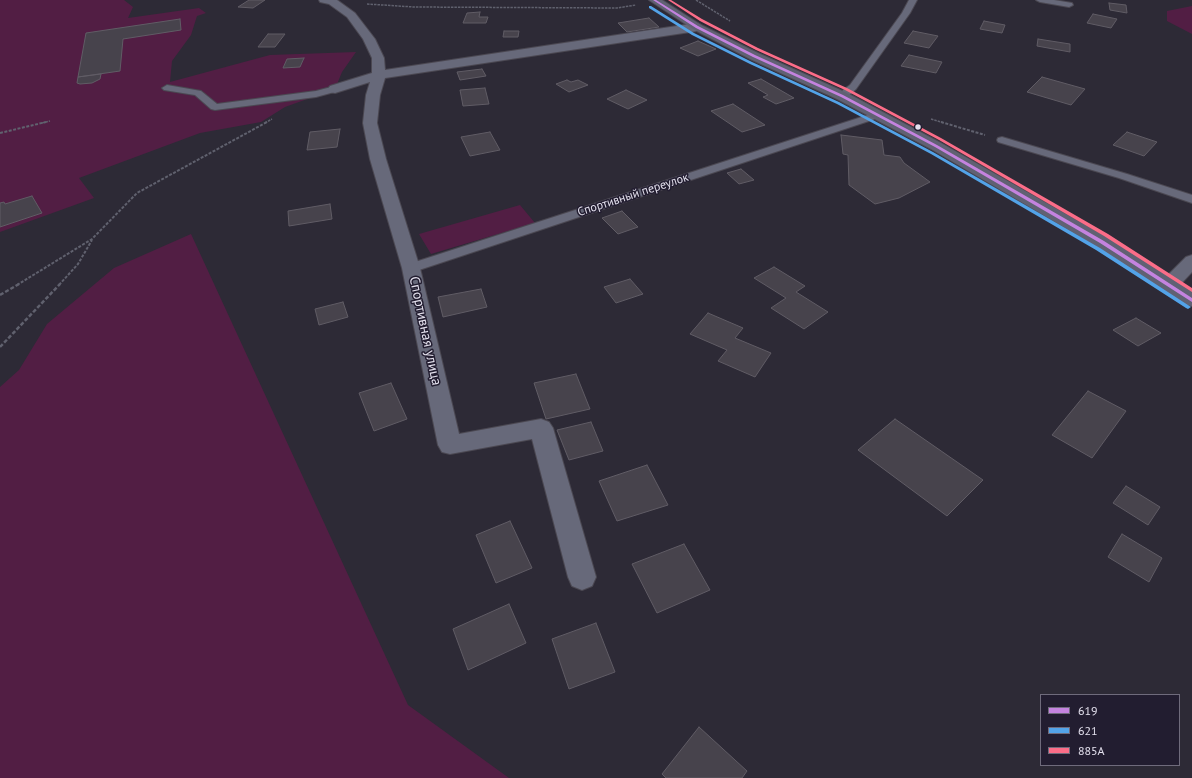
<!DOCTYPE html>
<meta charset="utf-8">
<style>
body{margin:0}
#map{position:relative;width:1192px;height:778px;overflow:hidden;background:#2d2a36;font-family:"PT Sans",sans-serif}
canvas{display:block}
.legend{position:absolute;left:1040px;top:694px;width:140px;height:72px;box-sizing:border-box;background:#221d30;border:1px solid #6f6b7c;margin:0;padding:5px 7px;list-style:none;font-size:12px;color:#e3e0ed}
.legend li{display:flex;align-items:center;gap:8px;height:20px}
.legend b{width:20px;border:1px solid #6f6b7c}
</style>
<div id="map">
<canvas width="1192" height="778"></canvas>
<ul class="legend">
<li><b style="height:5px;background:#c483df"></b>619</li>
<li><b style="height:5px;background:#53a3e8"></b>621</li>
<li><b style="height:5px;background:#fb6d88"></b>885А</li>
</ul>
</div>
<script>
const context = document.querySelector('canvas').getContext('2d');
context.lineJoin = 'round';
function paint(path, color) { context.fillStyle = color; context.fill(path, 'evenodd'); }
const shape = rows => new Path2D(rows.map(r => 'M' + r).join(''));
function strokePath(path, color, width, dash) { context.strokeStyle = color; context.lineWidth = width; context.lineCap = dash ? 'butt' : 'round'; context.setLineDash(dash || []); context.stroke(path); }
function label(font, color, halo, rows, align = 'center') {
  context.font = font + ' "PT Sans",sans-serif'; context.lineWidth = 3; context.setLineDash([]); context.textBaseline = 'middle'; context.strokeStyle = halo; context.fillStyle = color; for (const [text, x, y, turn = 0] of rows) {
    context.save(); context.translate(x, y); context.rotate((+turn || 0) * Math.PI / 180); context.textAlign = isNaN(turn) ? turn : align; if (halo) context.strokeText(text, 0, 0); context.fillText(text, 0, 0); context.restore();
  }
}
paint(shape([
 [0,0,124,0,133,7,128,18,199,8,206,13,197,16,191,35,172,61,170,82,270,55,356,52,342,72,335,89,285,107,261,122,200,133,79,178,94,198,0,232],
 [1192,6,1192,34,1167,21,1167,11],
 [520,205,535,223,431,254,419,234],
 [191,234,408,705,509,778,0,778,0,387,19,370,47,324,114,268]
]), '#521e44');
const building = shape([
 [249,0,265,0,253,8,238,7,249,0],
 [1109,3,1126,5,1127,13,1110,10,1109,3],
 [480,12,479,17,488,17,486,23,463,23,467,13,480,12],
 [1093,14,1117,19,1111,28,1087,23,1093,14],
 [649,18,659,27,627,32,618,23,649,18],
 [180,19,181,30,123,39,120,71,78,77,86,33,180,19],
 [984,21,1005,25,1002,33,980,29,984,21],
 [504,31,519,31,518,37,503,37,504,31],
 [913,31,938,36,929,48,904,43,913,31],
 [268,34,285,34,275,47,258,47,268,34],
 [1038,39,1070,44,1070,52,1037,46,1038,39],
 [698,41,716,49,698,56,680,48,698,41],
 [909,55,942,62,936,73,901,66,909,55],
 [304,58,300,67,283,68,287,59,304,58],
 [482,69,486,76,460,80,457,72,482,69],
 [101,74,100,79,92,83,80,84,77,83,78,77,101,74],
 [1042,77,1085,89,1071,105,1027,92,1042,77],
 [761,79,794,98,776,104,763,97,768,95,748,83,761,79],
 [567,80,571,82,578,80,588,85,569,92,556,84,567,80],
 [485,88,489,104,463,106,460,90,485,88],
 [626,90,647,100,628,109,607,99,626,90],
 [733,104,765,125,742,132,711,111,733,104],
 [340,129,337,147,307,150,310,132,340,129],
 [490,132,500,150,470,156,461,137,490,132],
 [1127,132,1157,142,1144,156,1113,145,1127,132],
 [841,135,882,140,884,155,900,157,904,163,930,182,899,198,875,204,849,185,848,155,843,154,841,135],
 [741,169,754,180,739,184,727,173,741,169],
 [32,196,42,213,0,227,0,203,4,202,5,204,32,196],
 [330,204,332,219,289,226,288,211,330,204],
 [622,211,638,227,618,234,602,218,622,211],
 [774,267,805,286,796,292,828,312,804,329,771,308,786,298,754,278,774,267],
 [630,279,643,294,616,303,604,287,630,279],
 [481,289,487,307,443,317,438,297,481,289],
 [343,302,348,317,319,325,315,309,343,302],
 [708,313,743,328,735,338,771,353,755,377,718,361,727,350,690,334,708,313],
 [1136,318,1161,333,1138,346,1113,330,1136,318],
 [576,374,590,409,546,419,534,383,576,374],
 [391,383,407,419,374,431,359,393,391,383],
 [1088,391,1126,411,1092,458,1052,435,1088,391],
 [895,419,983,480,947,516,858,450,895,419],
 [591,422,603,451,569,460,557,430,591,422],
 [647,465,668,505,617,521,599,481,647,465],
 [1126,486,1160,507,1148,525,1113,503,1126,486],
 [510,521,532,568,496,583,476,535,510,521],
 [1122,534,1162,558,1149,582,1108,557,1122,534],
 [684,544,710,590,657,613,632,564,684,544],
 [509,604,526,643,468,670,453,629,509,604],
 [596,623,615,672,569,689,552,639,596,623],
 [699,727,747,771,742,778,666,778,662,774,699,727]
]);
paint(building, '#47434c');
strokePath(building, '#605c65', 1);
const lane = shape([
 [909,0,917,0,910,13,856,89,846,98,838,98,837,96,838,94,850,85,902,13,909,0],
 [1036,0,1054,0,1072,3,1073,5,1069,7,1040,2,1036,0],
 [167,85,201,91,217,104,316,91,335,86,340,89,338,91,316,97,215,110,211,109,195,95,164,90,162,88,167,85],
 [877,112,881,113,882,115,881,117,416,271,411,272,406,271,404,268,406,265,877,112],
 [1002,137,1127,174,1192,195,1192,203,1119,178,998,142,997,140,998,138,1002,137]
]);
const street = shape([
 [319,0,337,0,355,13,375,39,384,58,385,70,697,23,701,25,703,27,701,29,697,31,385,78,380,95,377,123,386,159,420,268,459,434,541,419,549,422,553,428,596,577,592,586,582,590,572,586,568,577,532,439,450,454,442,452,438,445,402,268,370,159,363,123,366,95,370,82,335,93,330,92,328,89,330,86,372,73,372,58,363,39,347,17,329,4,320,2,319,0],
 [1192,255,1192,272,1176,289,1169,291,1162,289,1159,285,1162,281,1186,257,1192,255]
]);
const secondary = shape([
 [649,0,662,0,701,25,758,53,847,93,941,143,1108,238,1192,291,1192,306,1185,305,1096,246,931,149,837,99,750,59,693,29,649,0]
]);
strokePath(lane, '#4b4852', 2);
strokePath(street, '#4b4852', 2);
strokePath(secondary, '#4b4852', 2);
strokePath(shape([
 [696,0,730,21],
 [367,4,414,7,617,8,636,5],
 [931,119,944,123],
 [42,123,50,121],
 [265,123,272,119]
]), '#60616e', 1.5, [2.5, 1]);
strokePath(shape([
 [941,122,985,135],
 [0,133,46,122],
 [17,285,92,239,137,193,267,122],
 [59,285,78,264,92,240]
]), '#60616e', 2, [3, 1.5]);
strokePath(shape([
 [0,295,19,284],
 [0,347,60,284]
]), '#60616e', 2.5, [4, 2]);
paint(lane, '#67697a');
paint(street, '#67697a');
paint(secondary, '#606173');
paint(shape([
 [653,0,656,0,698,26,755,55,843,95,937,145,1104,241,1192,298,1192,302,1100,243,935,147,841,97,753,57,696,28,653,0]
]), '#c483df');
paint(shape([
 [649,6,651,6,694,33,752,62,839,102,933,152,1100,248,1191,307,1188,309,1186,308,1096,250,931,154,837,104,750,64,692,35,649,8,649,6]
]), '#53a3e8');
paint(shape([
 [668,0,671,0,702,19,758,48,847,88,941,138,1108,234,1192,288,1192,292,1104,236,939,140,845,90,756,50,700,21,668,0]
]), '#fb6d88');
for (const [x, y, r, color] of [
 [918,127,3.5,"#e3e0ed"]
]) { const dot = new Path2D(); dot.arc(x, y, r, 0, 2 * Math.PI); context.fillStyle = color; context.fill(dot); strokePath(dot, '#221d30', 1.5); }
label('12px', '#e3e0ed', '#221d30', [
 ["Спортивный переулок",633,195,-18]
]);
label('14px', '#e3e0ed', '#221d30', [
 ["Спортивная улица",425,331,78]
]);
</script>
